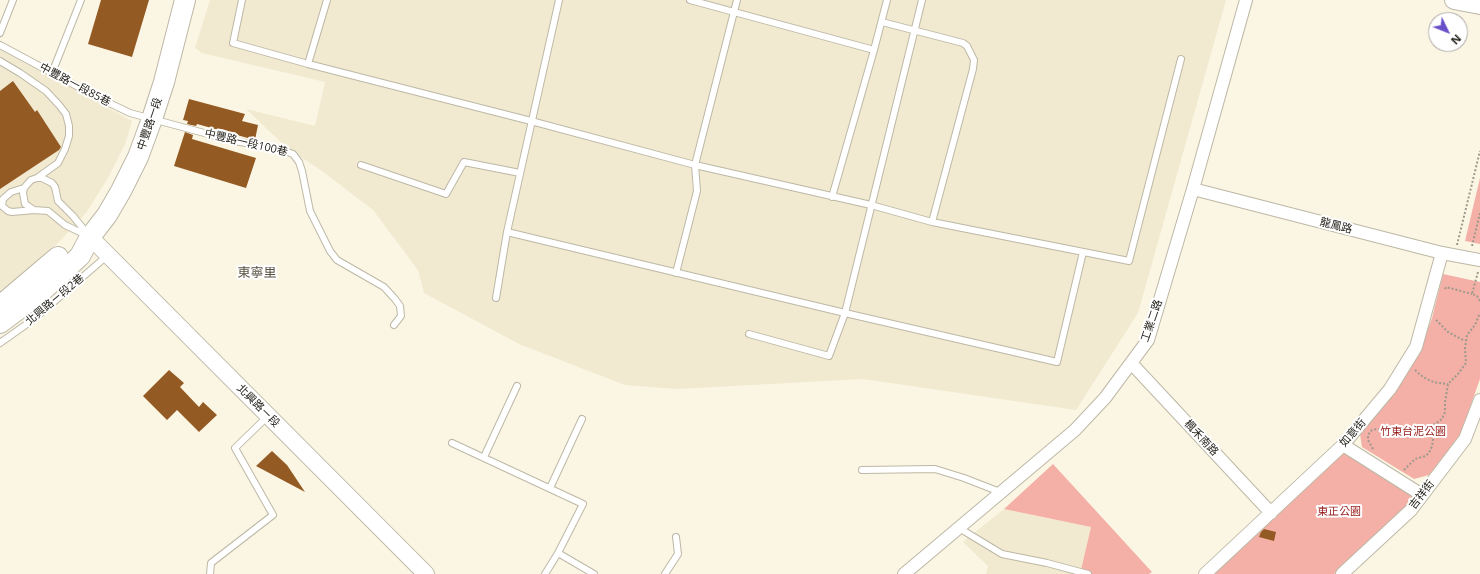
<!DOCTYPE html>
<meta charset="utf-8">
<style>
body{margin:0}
#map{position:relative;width:1480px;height:574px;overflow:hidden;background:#fbf6e3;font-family:"Open Sans",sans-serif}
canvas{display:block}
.north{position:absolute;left:1428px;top:12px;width:40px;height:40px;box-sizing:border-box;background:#fff;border:1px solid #a7a7a4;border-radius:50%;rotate:133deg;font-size:11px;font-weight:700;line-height:16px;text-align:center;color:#24221b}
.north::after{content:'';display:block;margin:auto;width:14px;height:18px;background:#6950c9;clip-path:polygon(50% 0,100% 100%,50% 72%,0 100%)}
</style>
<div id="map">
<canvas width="1480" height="574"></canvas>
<div class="north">N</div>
</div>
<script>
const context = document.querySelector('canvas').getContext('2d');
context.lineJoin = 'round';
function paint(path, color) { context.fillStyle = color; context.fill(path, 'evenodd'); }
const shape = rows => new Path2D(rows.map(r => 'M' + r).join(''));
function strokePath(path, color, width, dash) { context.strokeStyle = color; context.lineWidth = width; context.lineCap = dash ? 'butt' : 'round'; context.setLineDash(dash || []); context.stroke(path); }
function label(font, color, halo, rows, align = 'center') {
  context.font = font + ' "Open Sans","Noto Sans TC",sans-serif'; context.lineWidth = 4; context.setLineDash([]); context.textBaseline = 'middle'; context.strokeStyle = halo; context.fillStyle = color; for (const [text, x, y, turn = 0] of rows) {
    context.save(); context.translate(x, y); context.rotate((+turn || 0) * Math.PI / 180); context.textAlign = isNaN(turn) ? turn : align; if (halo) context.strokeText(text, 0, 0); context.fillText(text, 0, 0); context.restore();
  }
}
paint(shape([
 [210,0,1226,0,1138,313,1076,410,863,379,677,389,625,385,519,344,424,293,418,270,373,210,322,171,286,147,246,109,315,126,325,82,202,53,195,48],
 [0,49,132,121,126,142,108,178,86,213,59,242,33,266,0,291],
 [1004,509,1091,527,1080,574,986,574,988,566,963,542]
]), '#f1e9d0');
paint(shape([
 [1480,178,1480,244,1465,241],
 [1443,274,1480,282,1480,379,1460,435,1429,475,1414,479,1362,447,1360,434,1388,400,1405,376,1421,348,1432,318],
 [1342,451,1417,497,1334,574,1211,574],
 [1053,464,1152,572,1149,574,1080,574,1091,527,1004,509]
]), '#f4b0a7');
paint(shape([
 [101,0,149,0,132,57,88,44],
 [13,81,35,112,37,110,61,147,59,150,0,189,0,91],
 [189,99,245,114,242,121,258,125,255,140,197,124,196,126,187,124,188,121,183,120],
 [185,132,193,135,192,139,256,158,246,188,174,166],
 [169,370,184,383,180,387,199,407,203,402,217,415,199,432,177,410,167,420,143,396],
 [272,451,287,465,305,492,256,466],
 [1264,529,1276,532,1274,541,1259,537,1261,532]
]), '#945a23');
const service = shape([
 [242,0,233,43,308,64],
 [327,0,308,64,531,121,695,165,871,205,932,222,973,69,974,60,967,46,963,43,882,22],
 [690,0,874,50,832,197],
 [0,33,13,0],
 [0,45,99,98,130,113,234,141,276,148,293,154,299,162,302,171,310,211,330,251,337,260,384,287,395,299,400,306,401,316,394,325],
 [874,50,887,0],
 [0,61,20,73,46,91,59,105,66,114,69,126,69,136,65,149,58,163,37,178],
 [52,73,81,0],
 [361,165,446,194,464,162,520,173],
 [37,178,42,178,52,183,55,187,58,201,73,216,90,237,65,225,48,211,34,210,25,204,23,193,24,188,31,180,37,178],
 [24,188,11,192,3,199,2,206,8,211,12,212,34,210],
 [932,222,1129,261,1181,59],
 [507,232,845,313,1057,362,1083,252],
 [676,273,697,191,695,165,737,0],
 [496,298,507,232,559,0],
 [749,334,829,356,845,313,922,0],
 [0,343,34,319,108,255],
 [452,443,583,504,558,553],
 [484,457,517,386],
 [862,470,935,469,964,478,1000,492],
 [550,488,582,419],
 [959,528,1002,554,1047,563,1088,574],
 [210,574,211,563,273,515,235,448,268,416],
 [545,574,558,553,594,574],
 [665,574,678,554,676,537]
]);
const minor = shape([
 [1193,189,1442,253,1480,260],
 [1132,364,1271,513],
 [1343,445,1422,495],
 [904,574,1075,430,1105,398,1148,340,1193,189,1246,0],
 [1205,574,1343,445,1390,389,1416,347,1442,253],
 [1342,574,1411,510,1465,439,1480,400]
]);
const tertiary = shape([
 [90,237,426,574]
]);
const secondary = shape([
 [1454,0,1480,5]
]);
const primary = shape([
 [0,306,58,257],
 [0,323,39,294,80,256,90,237,107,215,121,191,138,157,152,119,164,82,185,0]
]);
strokePath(service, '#bdb8a6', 8);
strokePath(minor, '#bdb8a6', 14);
strokePath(tertiary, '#bdb8a6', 18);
strokePath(secondary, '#bdb8a6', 20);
strokePath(primary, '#bdb8a6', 22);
strokePath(shape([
 [1457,245,1480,151],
 [1472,246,1480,213],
 [1478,272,1472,294,1477,296,1480,301],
 [1445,289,1446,287,1472,294],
 [1436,320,1448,332,1465,341],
 [1415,370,1423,377,1431,381,1438,383,1448,384],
 [1373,449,1368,440,1368,435,1372,430,1377,429,1391,431,1425,428,1435,424,1442,419,1445,412,1445,402,1448,384,1458,374,1466,363,1465,348,1467,335,1475,325,1480,313],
 [1404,470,1415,459,1426,456,1430,451,1432,446,1435,424]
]), '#9d998c', 2, [2, 2]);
strokePath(service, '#fff', 6);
strokePath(minor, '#fff', 12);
strokePath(tertiary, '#fff', 16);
strokePath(secondary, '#fff', 18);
strokePath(primary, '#fff', 20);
label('11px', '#24221b', '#fff', [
 ["中豐路一段85巷",75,85,28],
 ["中豐路一段",150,124,-71],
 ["中豐路一段100巷",246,143,13],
 ["龍鳳路",1336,226,14],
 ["北興路ㄧ段2巷",55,300,-40],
 ["工業二路",1152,321,-71],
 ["北興路ㄧ段",258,406,45],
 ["如意街",1353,433,-49],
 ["楓禾南路",1201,438,47],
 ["吉祥街",1422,495,-52]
]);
label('11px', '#971d1a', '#fff', [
 ["竹東台泥公園",1413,432],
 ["東正公園",1339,512]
]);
label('13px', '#575243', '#fff', [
 ["東寧里",257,273]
]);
</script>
